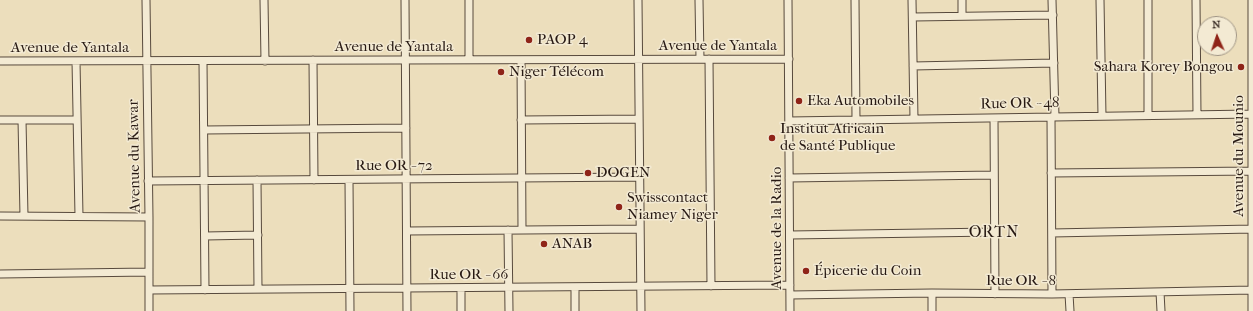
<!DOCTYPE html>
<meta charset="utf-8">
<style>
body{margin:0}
#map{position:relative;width:1253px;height:311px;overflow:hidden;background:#ecdebc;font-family:"IM FELL French Canon",serif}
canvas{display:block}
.north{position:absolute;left:1197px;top:16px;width:40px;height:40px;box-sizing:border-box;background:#f3ead3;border:1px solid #a19686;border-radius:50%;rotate:357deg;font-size:11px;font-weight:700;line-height:16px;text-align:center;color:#271913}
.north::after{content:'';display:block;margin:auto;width:14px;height:18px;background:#8f2418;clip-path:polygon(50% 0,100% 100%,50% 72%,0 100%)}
</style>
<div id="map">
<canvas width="1253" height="311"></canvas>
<div class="north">N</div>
</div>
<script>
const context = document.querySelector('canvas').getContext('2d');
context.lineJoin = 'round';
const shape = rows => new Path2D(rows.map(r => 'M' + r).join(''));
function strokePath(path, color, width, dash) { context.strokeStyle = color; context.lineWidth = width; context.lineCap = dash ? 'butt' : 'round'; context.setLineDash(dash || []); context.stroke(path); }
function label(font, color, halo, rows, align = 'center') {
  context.font = font + ' "IM FELL French Canon",serif'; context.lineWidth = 3; context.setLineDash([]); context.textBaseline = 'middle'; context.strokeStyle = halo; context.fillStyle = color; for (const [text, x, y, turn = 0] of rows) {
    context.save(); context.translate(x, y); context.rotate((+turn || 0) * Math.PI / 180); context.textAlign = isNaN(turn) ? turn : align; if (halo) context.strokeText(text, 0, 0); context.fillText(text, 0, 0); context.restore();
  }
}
const minor = shape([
 [146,0,149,217,149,311],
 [264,0,265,61],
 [405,0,407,311],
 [638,0,641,311],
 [699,0,700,59],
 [788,0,790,311],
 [855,0,856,120],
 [912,0,914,119],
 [962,0,962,16],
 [1052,0,1055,117],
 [1100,0,1102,116],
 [1148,0,1148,115],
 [1196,0,1197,115],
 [1252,0,1252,311],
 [913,17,1053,15],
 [709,59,711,286],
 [313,60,314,180],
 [469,60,469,0],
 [521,60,522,230],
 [0,61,789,59],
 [76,61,79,216],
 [203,61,205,290],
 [913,66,1054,63],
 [1051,117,1052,294],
 [994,118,995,294],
 [0,120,77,120],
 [22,120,24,216],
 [521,120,639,119],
 [789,121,1252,114],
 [204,130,406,128],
 [1051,173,1253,171],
 [789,178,994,175],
 [257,180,258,289],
 [349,180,350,311],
 [148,181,640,177],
 [0,216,149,217],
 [508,230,509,311],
 [407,231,640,229],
 [1052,233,1252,229],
 [790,235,994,232],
 [205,236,258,235],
 [0,274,149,272],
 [575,287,575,311],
 [461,288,461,311],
 [149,290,790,285],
 [1160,292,1161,311],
 [932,293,932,311],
 [1069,294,1070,311],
 [790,295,932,293,1052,294,1252,290]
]);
strokePath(minor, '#584a3d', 9);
strokePath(minor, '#f3ead3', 7);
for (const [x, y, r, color] of [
 [529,40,4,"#8f2418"],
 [1241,67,4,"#8f2418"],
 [501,72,4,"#8f2418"],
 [799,101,4,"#8f2418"],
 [772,138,4,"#8f2418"],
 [588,173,4,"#8f2418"],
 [619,207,4,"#8f2418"],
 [544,244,4,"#8f2418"],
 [806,271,4,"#8f2418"]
]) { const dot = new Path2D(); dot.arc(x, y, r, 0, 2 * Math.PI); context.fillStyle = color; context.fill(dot); strokePath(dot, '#f3ead3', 1.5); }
label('15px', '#271913', '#f3ead3', [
 ["PAOP 4",537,40],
 ["Sahara Korey Bongou",1233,67,"right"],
 ["Niger Télécom",509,72],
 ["Eka Automobiles",807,101],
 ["Institut Africain",780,129],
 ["de Santé Publique",780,146],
 ["DOGEN",596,173],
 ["Swisscontact",627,198],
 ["Niamey Niger",627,215],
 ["ANAB",552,244],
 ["Épicerie du Coin",814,271]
], 'left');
label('15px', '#271913', '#f3ead3', [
 ["Avenue de Yantala",718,46],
 ["Avenue de Yantala",394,47],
 ["Avenue de Yantala",70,48],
 ["Rue OR - 48",1020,104,-1],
 ["Avenue du Kawar",135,156,-91],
 ["Avenue du Mounio",1239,156,-90],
 ["Rue OR - 72",394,166],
 ["Avenue de la Radio",777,228,-90],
 ["Rue OR - 66",469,275],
 ["Rue OR - 8",1021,281]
]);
context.letterSpacing = '1px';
label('16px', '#271913', '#f3ead3', [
 ["ORTN",994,233]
]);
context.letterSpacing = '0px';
</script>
